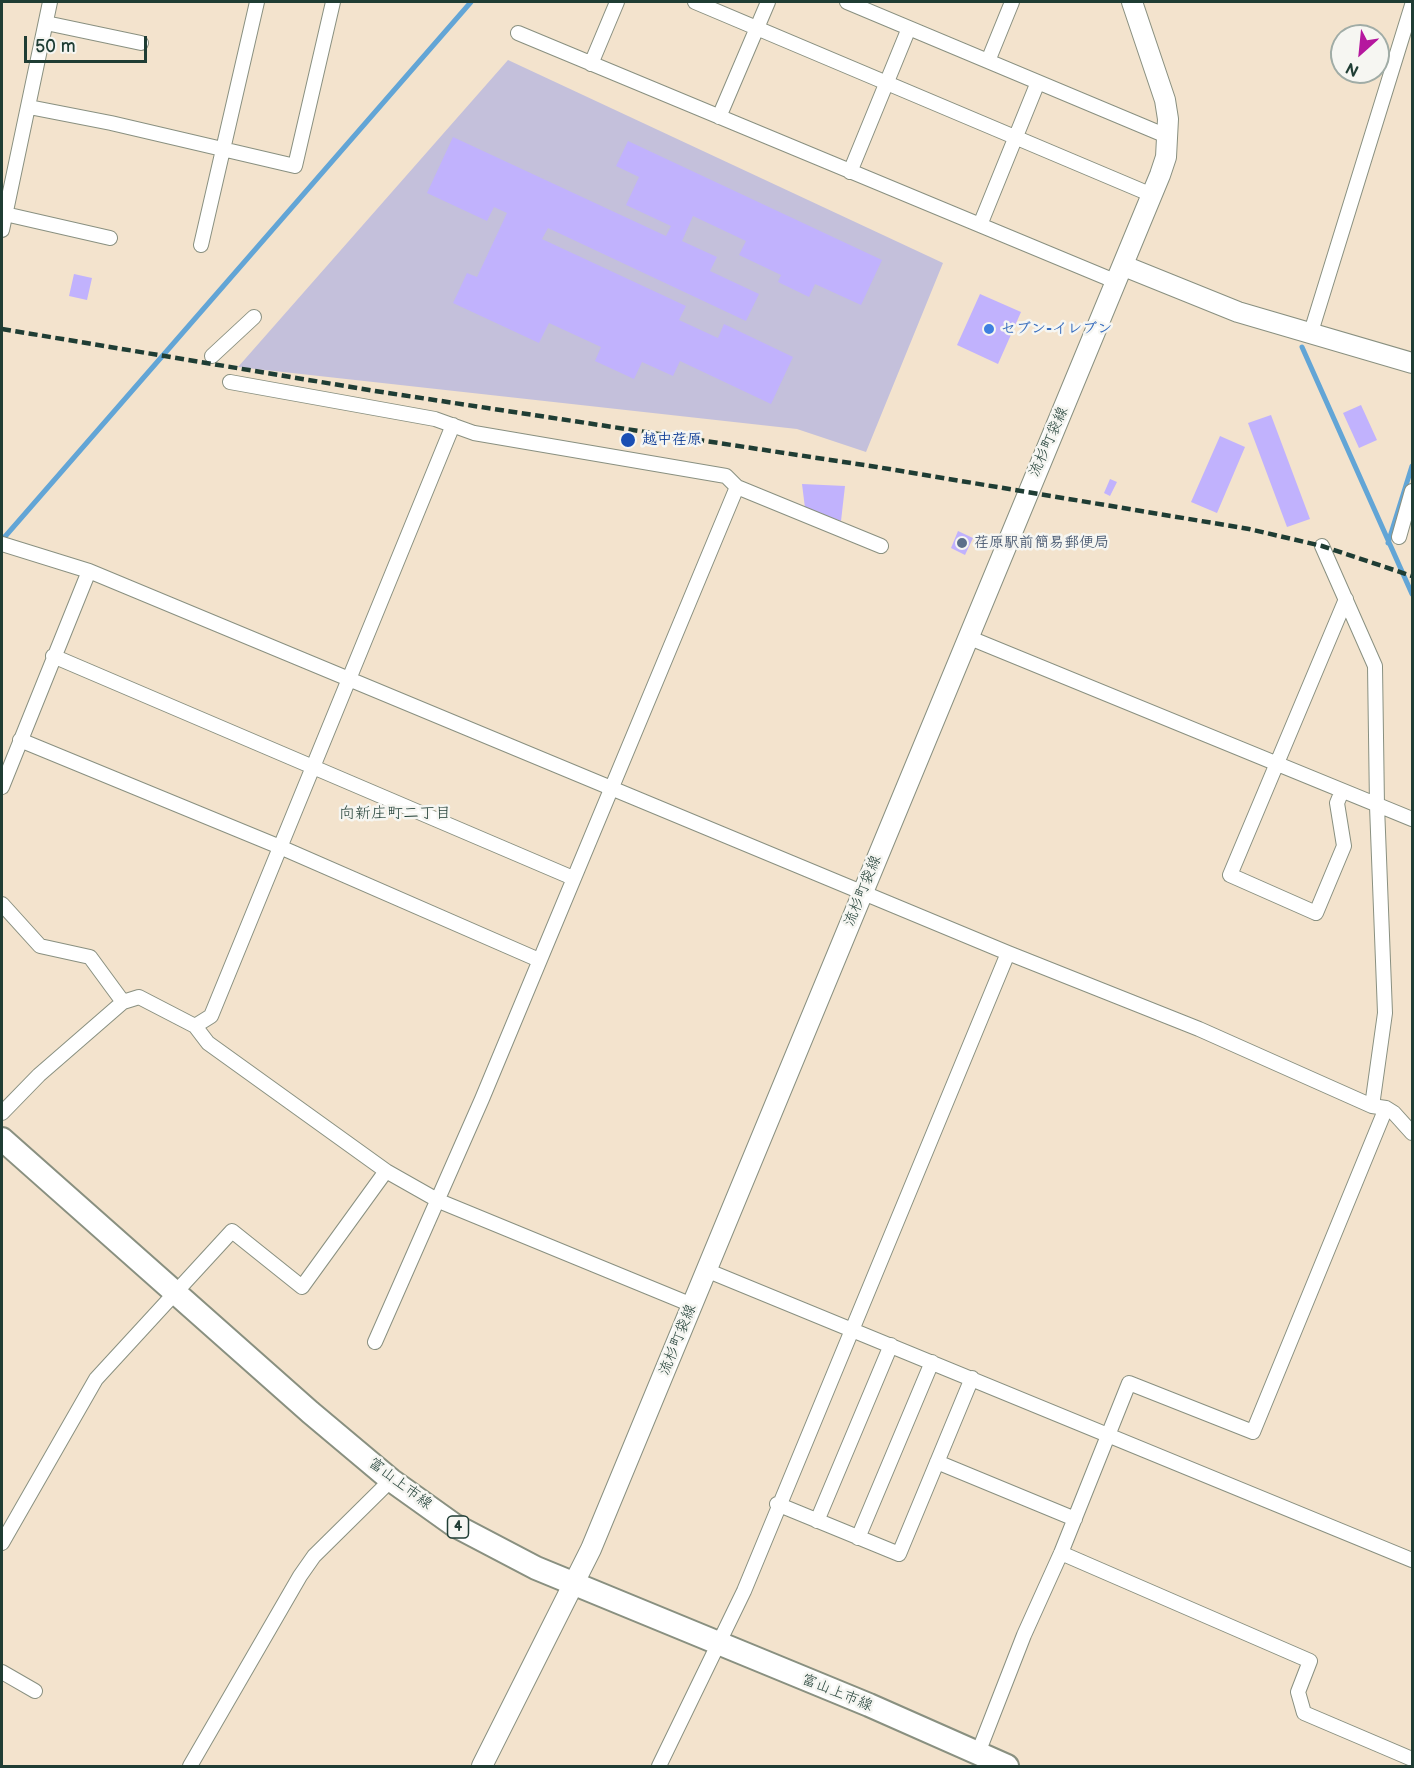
<!DOCTYPE html>
<meta charset="utf-8">
<style>
body{margin:0}
#map{position:relative;width:1414px;height:1768px;overflow:hidden;background:#f3e3cd;font-family:"Balsamiq Sans",sans-serif}
canvas{display:block}
.frame{position:absolute;inset:0;border:3px solid #1f3d34;pointer-events:none}
.north{position:absolute;left:1330px;top:24px;width:60px;height:60px;box-sizing:border-box;background:#f6f6f2;border:2px solid #a0aca6;border-radius:50%;rotate:207deg;font-size:16px;font-weight:700;line-height:24px;text-align:center;color:#1f3d34}
.north::after{content:'';display:block;margin:auto;width:21px;height:27px;background:#b5179e;clip-path:polygon(50% 0,100% 100%,50% 72%,0 100%)}
.scale{position:absolute;left:24px;top:36px;width:123px;height:27px;box-sizing:border-box;border:3px solid #1f3d34;border-top:0;padding-left:8px;font-size:18px;line-height:21px;white-space:nowrap;color:#1f3d34;-webkit-text-stroke:4px #f6f6f2;paint-order:stroke}
</style>
<div id="map">
<canvas width="1414" height="1768"></canvas>
<div class="frame"></div>
<div class="north">N</div>
<div class="scale">50 m</div>
</div>
<script>
const context = document.querySelector('canvas').getContext('2d');
context.lineJoin = 'round';
function paint(path, color) { context.fillStyle = color; context.fill(path, 'evenodd'); }
const shape = rows => new Path2D(rows.map(r => 'M' + r).join(''));
function strokePath(path, color, width, dash) { context.strokeStyle = color; context.lineWidth = width; context.lineCap = dash ? 'butt' : 'round'; context.setLineDash(dash || []); context.stroke(path); }
function label(font, color, halo, rows, align = 'center') {
  context.font = font + ' "Balsamiq Sans","Klee One",sans-serif'; context.lineWidth = 5; context.setLineDash([]); context.textBaseline = 'middle'; context.strokeStyle = halo; context.fillStyle = color; for (const [text, x, y, turn = 0] of rows) {
    context.save(); context.translate(x, y); context.rotate((+turn || 0) * Math.PI / 180); context.textAlign = isNaN(turn) ? turn : align; if (halo) context.strokeText(text, 0, 0); context.fillText(text, 0, 0); context.restore();
  }
}
paint(shape([
 [508,60,943,263,866,452,797,429,238,367]
]), '#c4c0db');
strokePath(shape([
 [1302,347,1412,594],
 [2,540,471,2],
 [1388,543,1412,466]
]), '#62a5d6', 5);
paint(shape([
 [453,137,666,236,671,226,626,205,639,177,616,166,628,141,882,260,861,305,815,284,809,297,778,282,781,275,739,255,746,241,693,216,682,241,717,257,710,271,759,294,746,321,548,228,542,239,686,306,679,320,718,338,724,324,793,357,771,404,680,361,673,376,642,362,634,379,595,361,601,347,549,323,539,343,453,303,467,273,477,277,507,213,494,207,487,221,427,193],
 [74,274,92,278,87,300,69,296],
 [980,294,1021,312,998,364,957,345],
 [1361,405,1377,440,1359,448,1343,413],
 [1271,415,1310,519,1287,527,1248,423],
 [1220,436,1245,447,1217,513,1191,502],
 [1110,479,1117,482,1110,496,1104,493],
 [802,484,845,486,841,521,805,508],
 [958,531,973,538,965,555,951,548]
]), '#c1b2fd');
const street = shape([
 [695,2,1152,195],
 [847,2,1169,137],
 [46,23,141,43],
 [518,33,1117,282],
 [988,61,1012,2],
 [591,64,617,2],
 [29,107,111,123,295,166,333,2],
 [719,117,768,2],
 [850,172,909,28],
 [5,214,110,238],
 [980,225,1038,82],
 [2,230,50,2],
 [201,245,257,2],
 [1311,332,1412,5],
 [212,356,254,317],
 [230,382,435,419,474,433,726,476,737,487,881,546],
 [1399,537,1412,491],
 [2,544,89,571,1008,953,1199,1029,1372,1106,1386,1108,1394,1113,1412,1133],
 [1322,546,1375,666,1377,806,1385,1013,1372,1106],
 [970,638,1412,819],
 [53,656,573,878],
 [20,740,280,847,539,960],
 [2,787,89,571],
 [1342,791,1337,803,1344,846,1316,913,1230,875,1346,599],
 [2,904,40,946,90,957,123,1002],
 [195,1026,211,1016,453,425],
 [2,1113,39,1075,123,1002,139,997,195,1026,208,1043,386,1171,439,1201,692,1305],
 [706,1270,1412,1560],
 [375,1342,482,1099,737,487],
 [937,1462,1075,1519],
 [777,1504,899,1554,972,1378],
 [817,1521,891,1345],
 [858,1538,932,1362],
 [2,1543,96,1379,232,1231,302,1287,386,1171],
 [1061,1553,1310,1661,1298,1692,1304,1713,1412,1759],
 [2,1672,35,1691],
 [978,1753,1024,1635,1061,1553,1129,1383,1253,1432,1386,1108],
 [190,1766,300,1576,314,1556,391,1480],
 [659,1766,744,1591,1008,953]
]);
const secondary = shape([
 [1124,266,1238,312,1412,363],
 [482,1766,591,1549,1160,175,1166,157,1168,119,1165,100,1132,2]
]);
const primary = shape([
 [2,1139,310,1412,391,1480,454,1525,536,1568,869,1705,1007,1766]
]);
strokePath(street, '#899080', 16);
strokePath(secondary, '#899080', 22);
strokePath(primary, '#899080', 26);
strokePath(street, '#fff', 14);
strokePath(secondary, '#fff', 20);
strokePath(primary, '#fff', 22);
strokePath(shape([
 [2,329,375,391,877,467,1249,529,1322,546,1412,576]
]), '#1f3d34', 4.5, [9, 4.5]);
for (const [x, y, r, color] of [
 [989,329,6,"#3f7fe0"],
 [628,440,8,"#1a4fb4"],
 [962,543,6,"#5c6f8a"]
]) { const dot = new Path2D(); dot.arc(x, y, r, 0, 2 * Math.PI); context.fillStyle = color; context.fill(dot); strokePath(dot, '#f6f6f2', 2); }
for (const [x, y, w] of [
 [458,1527,21]
]) { const box = new Path2D(); box.roundRect(x - w / 2, y - 11, w, 22, 4.5); context.fillStyle = '#f6f6f2'; context.fill(box); strokePath(box, '#1f3d34', 1.5); }
label('bold 14px', '#1f3d34', null, [
 ["4",458,1527]
]);
label('bold 15px', '#366cbe', '#f6f6f2', [
 ["セブン-イレブン",1001,329]
], 'left');
label('bold 15px', '#164399', '#f6f6f2', [
 ["越中荏原",642,440]
], 'left');
label('15px', '#1f3d34', '#f6f6f2', [
 ["流杉町袋線",1049,442,-66],
 ["流杉町袋線",863,891,-68],
 ["流杉町袋線",678,1340,-68],
 ["富山上市線",400,1484,37],
 ["富山上市線",837,1693,22]
]);
label('bold 15px', '#4e5e75', '#f6f6f2', [
 ["荏原駅前簡易郵便局",974,543]
], 'left');
label('16px', '#1f3d34', '#f6f6f2', [
 ["向新庄町二丁目",395,814]
]);
</script>
